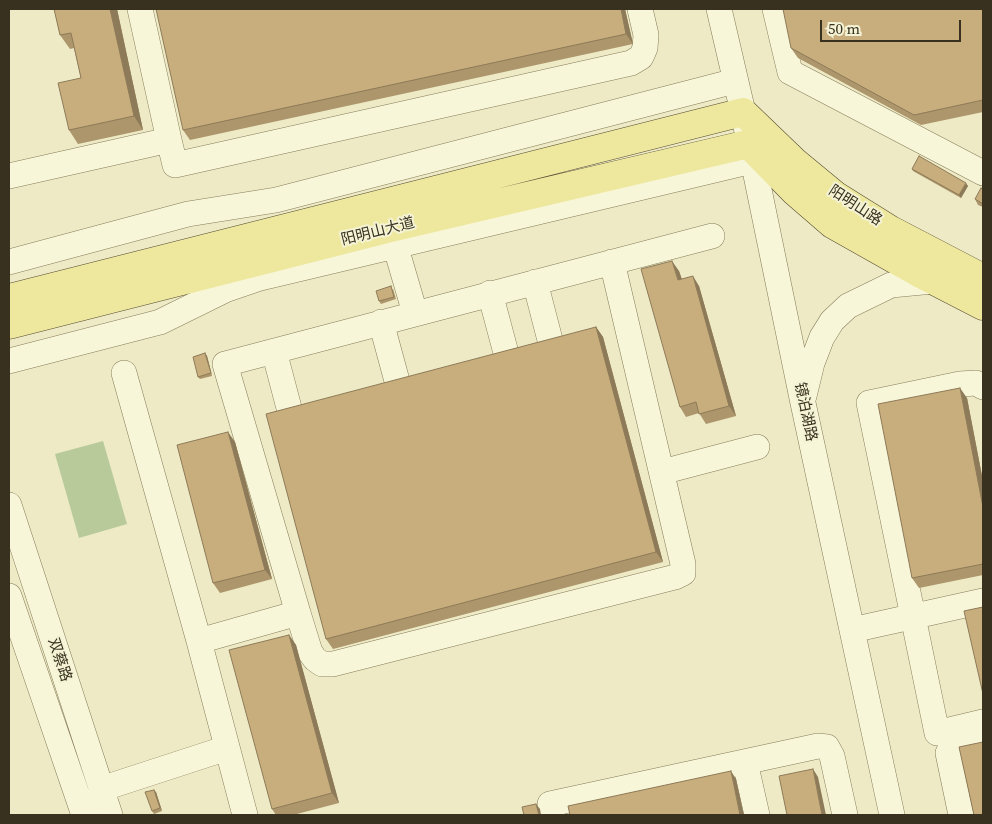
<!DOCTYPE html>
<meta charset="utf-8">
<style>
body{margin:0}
#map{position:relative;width:992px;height:824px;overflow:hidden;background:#edeac5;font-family:"Source Serif 4",serif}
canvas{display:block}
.frame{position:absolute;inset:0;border:10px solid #38311f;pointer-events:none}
.scale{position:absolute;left:820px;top:20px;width:141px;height:22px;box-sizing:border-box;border:2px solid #38311f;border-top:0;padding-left:6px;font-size:15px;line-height:18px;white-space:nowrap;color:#38311f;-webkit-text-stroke:4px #f4f3d5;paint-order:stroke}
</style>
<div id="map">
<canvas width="992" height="824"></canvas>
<div class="frame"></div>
<div class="scale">50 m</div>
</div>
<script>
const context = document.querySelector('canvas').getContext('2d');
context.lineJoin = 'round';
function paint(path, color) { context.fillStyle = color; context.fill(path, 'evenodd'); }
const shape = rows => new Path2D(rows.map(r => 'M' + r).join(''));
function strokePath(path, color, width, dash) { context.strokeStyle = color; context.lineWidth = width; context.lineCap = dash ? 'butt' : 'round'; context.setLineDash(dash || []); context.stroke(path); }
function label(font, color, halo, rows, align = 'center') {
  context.font = font + ' "Source Serif 4","Noto Sans SC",serif'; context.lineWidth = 4; context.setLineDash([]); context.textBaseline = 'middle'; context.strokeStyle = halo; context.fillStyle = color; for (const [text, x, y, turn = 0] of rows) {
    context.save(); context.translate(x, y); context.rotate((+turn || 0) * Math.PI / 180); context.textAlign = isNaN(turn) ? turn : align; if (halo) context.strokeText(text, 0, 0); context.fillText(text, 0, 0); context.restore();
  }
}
paint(shape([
 [103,441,127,524,79,538,55,454]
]), '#b9ca9a');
const minor = shape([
 [719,9,743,112,803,403,892,815],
 [775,9,790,72,983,173],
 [169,140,175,165,631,63,641,57,645,48,646,35,640,9],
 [9,176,169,140,140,9],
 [391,231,415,313],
 [9,262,188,214,276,200,735,81],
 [535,282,550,340],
 [490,293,506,353],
 [381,322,397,381],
 [274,351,289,408],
 [9,361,160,322,225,290,260,278,752,161],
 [124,373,199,641,245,815],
 [983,387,976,383,960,384,869,403,937,733,983,722],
 [804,396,812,363,822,337,832,321,848,306,891,285,933,281],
 [662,472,757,447],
 [9,505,110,815],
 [9,596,84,815],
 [298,613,310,652,315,659,322,664,333,664,675,577,683,573,683,564,612,262],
 [852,630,983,601],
 [199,641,298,613,225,364,712,236],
 [745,762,757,815],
 [101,789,227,748],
 [552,815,550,804,818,746,827,747,832,756,845,815],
 [961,815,948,753,983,744]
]);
const major = shape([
 [9,298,743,112,795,162,835,195,891,230,983,278],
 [9,325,391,228,748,144,795,192,832,224,919,273,983,306]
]);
strokePath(minor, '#877d5c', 26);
strokePath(major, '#554a30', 29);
strokePath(minor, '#f8f6d8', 25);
strokePath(major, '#eee89f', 28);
paint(shape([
 [54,9,117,9,143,130,78,144,69,130,81,78,74,48,70,49,60,35],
 [625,9,633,44,190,140,183,130],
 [983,9,983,112,921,125,798,58,791,48],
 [912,169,968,186,961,198,913,171],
 [983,190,983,207,978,205,975,199],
 [679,271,682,279,699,286,736,416,706,424,699,413,686,417,680,407],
 [393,289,396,299,381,304,379,301],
 [596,327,603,337,663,562,333,649,326,639],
 [205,353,207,356,212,376,200,379,198,377],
 [967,398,983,481,983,575,919,588,912,578],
 [235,442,272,579,220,593,213,583],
 [289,635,296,645,339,803,293,815,276,815,272,809],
 [156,792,162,811,154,814,152,811]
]), '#ad966c');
paint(shape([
 [110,9,117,9,143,130,134,116],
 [621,9,625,9,633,44,626,34],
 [966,183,968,186,961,198,959,195],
 [672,261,679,271,685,290,678,280],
 [693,276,699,286,736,416,729,406],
 [596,327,603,337,663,562,656,552],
 [205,353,207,356,212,376,211,373],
 [960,388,967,398,983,481,983,507],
 [228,432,235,442,272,579,265,570],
 [289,635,296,645,339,803,332,793],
 [813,769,818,777,826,815,822,815],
 [731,771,736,779,744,815,740,815],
 [154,790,156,792,162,811,160,808],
 [536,804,540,809,541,815,539,815]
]), '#8d7a58');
const building = shape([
 [54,9,110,9,134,116,69,130,58,83,81,78,71,33,60,35,54,9],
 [156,9,621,9,626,34,183,130,156,9],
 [783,9,983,9,983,100,914,115,791,48,783,9],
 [919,156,966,183,959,195,912,169,919,156],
 [981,188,983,190,983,204,975,199,981,188],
 [672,261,678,280,693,276,729,406,699,414,696,402,680,407,641,269,672,261],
 [391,286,394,297,379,301,376,291,391,286],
 [596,327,656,552,326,639,266,414,596,327],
 [205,353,211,373,198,377,193,357,205,353],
 [960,388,983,507,983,564,912,578,878,404,960,388],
 [228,432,265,570,213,583,177,445,228,432],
 [983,607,983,694,964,611,983,607],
 [289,635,332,793,272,809,229,650,289,635],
 [983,742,983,815,974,815,959,747,983,742],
 [813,769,822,815,787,815,779,776,813,769],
 [731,771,740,815,570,815,568,806,731,771],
 [154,790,160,808,152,811,145,792,154,790],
 [536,804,539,815,524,815,522,807,536,804]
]);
paint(building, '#c9ae7d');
strokePath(building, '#8d7a58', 1);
label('15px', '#38311f', '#f4f3d5', [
 ["阳明山路",855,206,33],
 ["阳明山大道",378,232,-14],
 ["镜泊湖路",805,412,78],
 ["双蔡路",59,660,72]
]);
</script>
